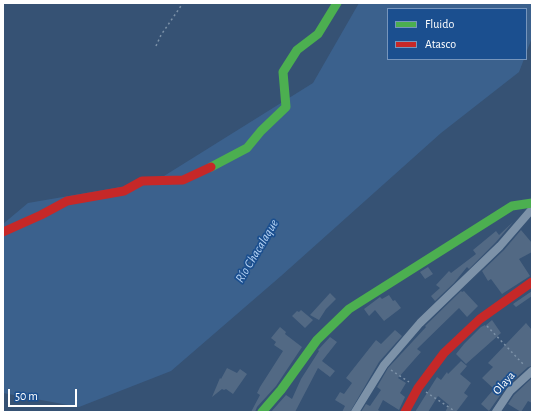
<!DOCTYPE html>
<meta charset="utf-8">
<style>
body{margin:0}
#map{position:relative;width:535px;height:415px;overflow:hidden;background:#365274;font-family:"Alegreya Sans",sans-serif}
canvas{display:block}
.frame{position:absolute;inset:0;border:4px solid #fff;pointer-events:none}
.legend{position:absolute;left:387px;top:8px;width:140px;height:52px;box-sizing:border-box;background:#1b4f8f;border:1px solid #7695bc;margin:0;padding:5px 7px;list-style:none;font-size:12px;color:#fff}
.legend li{display:flex;align-items:center;gap:8px;height:20px}
.legend b{width:20px;border:1px solid #7695bc}
.scale{position:absolute;left:8px;top:389px;width:69px;height:18px;box-sizing:border-box;border:2px solid #fff;border-top:0;padding-left:5px;font-size:12px;line-height:14px;white-space:nowrap;color:#fff;-webkit-text-stroke:3px #1b4f8f;paint-order:stroke}
</style>
<div id="map">
<canvas width="535" height="415"></canvas>
<div class="frame"></div>
<ul class="legend">
<li><b style="height:5px;background:#4caf50"></b>Fluido</li>
<li><b style="height:5px;background:#c62828"></b>Atasco</li>
</ul>
<div class="scale">50 m</div>
</div>
<script>
const context = document.querySelector('canvas').getContext('2d');
context.lineJoin = 'round';
function paint(path, color) { context.fillStyle = color; context.fill(path, 'evenodd'); }
const shape = rows => new Path2D(rows.map(r => 'M' + r).join(''));
function strokePath(path, color, width, dash) { context.strokeStyle = color; context.lineWidth = width; context.lineCap = dash ? 'butt' : 'round'; context.setLineDash(dash || []); context.stroke(path); }
function label(font, color, halo, rows, align = 'center') {
  context.font = font + ' "Alegreya Sans",sans-serif'; context.lineWidth = 3.5; context.setLineDash([]); context.textBaseline = 'middle'; context.strokeStyle = halo; context.fillStyle = color; for (const [text, x, y, turn = 0] of rows) {
    context.save(); context.translate(x, y); context.rotate((+turn || 0) * Math.PI / 180); context.textAlign = isNaN(turn) ? turn : align; if (halo) context.strokeText(text, 0, 0); context.fillText(text, 0, 0); context.restore();
  }
}
paint(shape([
 [359,3,532,3,532,38,526,53,526,9,388,9,388,59,524,59,519,72,441,133,281,276,171,371,79,407,3,393,3,224,28,203,156,181,313,83]
]), '#3b618d');
paint(shape([
 [513,222,496,242,469,269,467,267,454,283,435,301,431,296,440,288,436,285,449,271,451,273,476,254,473,250,496,231,499,235],
 [521,230,532,243,532,252,519,259,530,276,502,294,491,279,488,281,482,271,504,250],
 [428,267,433,274,425,279,420,272],
 [461,291,462,292,464,291,478,306,467,317,459,308,417,349,421,352,398,378,406,383,400,393,405,397,399,410,383,400,378,410,382,412,361,412,366,404,370,406,381,390,377,387,388,368,426,327,425,326],
 [532,291,532,296,516,307,513,304],
 [330,293,336,299,326,309,319,320,310,315],
 [389,295,393,301,395,300,401,308,384,321,375,310,369,316,364,309,380,297,382,299],
 [301,310,313,320,305,328,292,316,297,311,299,312],
 [492,320,501,333,466,364,456,354,464,344,481,327,485,325,485,326],
 [526,323,532,330,532,366,528,367,506,387,489,411,481,404,494,389,482,378,493,367,488,363],
 [280,327,286,332,285,334,302,347,276,386,257,407,255,412,251,412,260,395,257,393,260,387,283,351,274,345,276,342,271,338],
 [395,330,402,336,379,362,350,412,342,412,345,406,335,400,340,392,344,394,352,383,346,378,376,340,381,344],
 [330,337,337,342,322,361,335,371,330,377,318,368,295,412,271,412,286,395,292,399,301,379,319,351,318,350],
 [461,361,467,366,460,374,471,383,464,393,468,396,456,412,445,412,449,405,438,396,428,412,415,412,437,377,441,380,447,372,448,374],
 [227,368,237,373,240,369,247,374,233,394,226,389,224,390,222,389,212,397,220,378,221,379],
 [532,378,532,403,528,401,521,412,508,404,514,395]
]), '#526984');
strokePath(shape([
 [156,46,161,35,183,3],
 [487,326,524,365],
 [391,370,409,382],
 [426,392,456,412]
]), '#7d92a8', 1.5, [2, 3]);
strokePath(shape([
 [355,412,384,365,420,323,500,246,532,209],
 [496,412,510,391,532,371]
]), '#7d92a8', 8);
strokePath(shape([
 [211,167,247,148,261,131,286,107,283,72,297,50,318,34,337,3],
 [262,412,281,390,317,340,349,309,512,206,532,203]
]), '#4caf50', 9);
strokePath(shape([
 [3,232,41,215,67,201,124,191,142,181,183,180,211,167],
 [405,412,418,388,444,353,480,319,532,282]
]), '#c62828', 9);
label('12px', '#fff', '#1b4f8f', [
 ["Olaya",504,383,-48]
]);
label('italic 13px', '#b5d3f5', '#1b4f8f', [
 ["Río Chacalaque",257,251,-59]
]);
</script>
